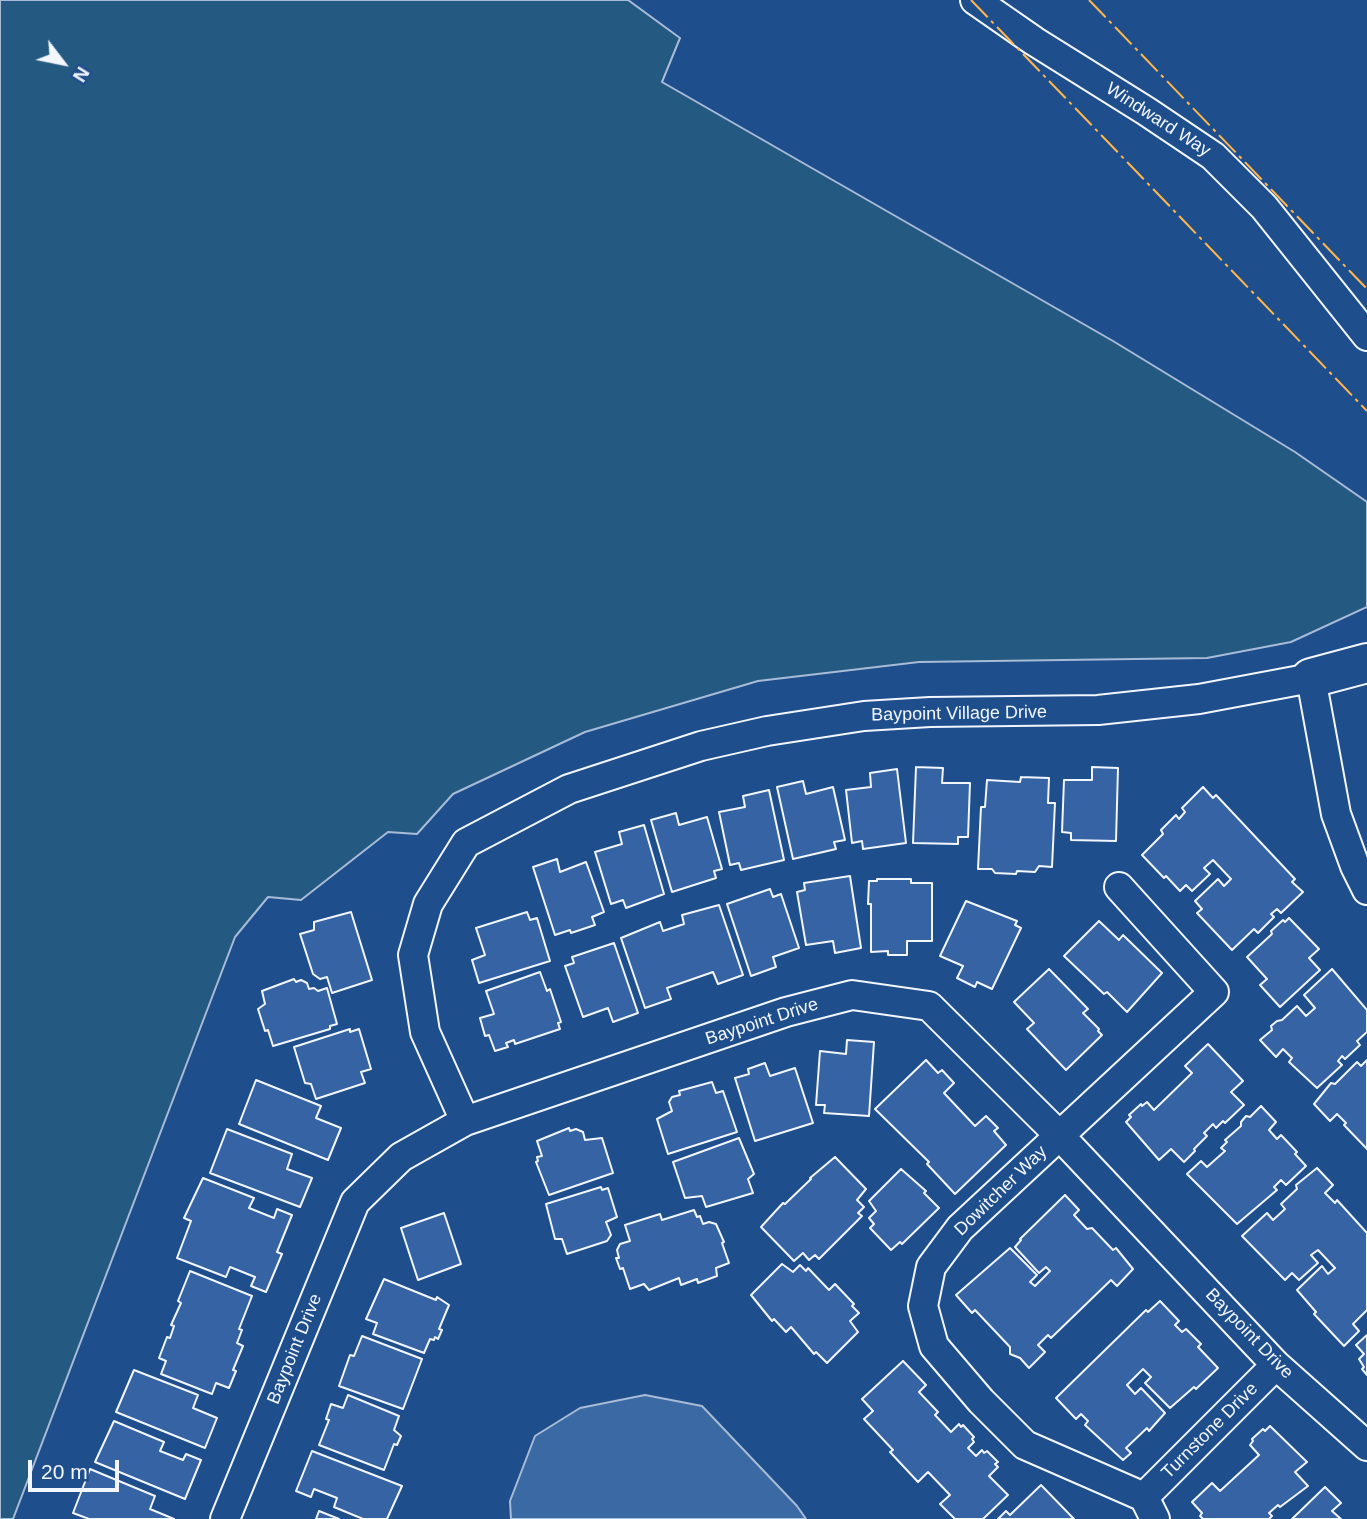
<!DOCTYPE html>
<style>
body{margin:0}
#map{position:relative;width:1367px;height:1519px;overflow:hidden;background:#1f4e8c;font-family:Arial,sans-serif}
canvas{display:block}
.north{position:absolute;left:28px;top:28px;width:70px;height:70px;-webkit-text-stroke:5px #1f4e8c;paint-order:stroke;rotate:122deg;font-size:19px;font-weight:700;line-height:28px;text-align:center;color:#f2f6ff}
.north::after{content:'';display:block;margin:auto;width:24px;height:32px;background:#f2f6ff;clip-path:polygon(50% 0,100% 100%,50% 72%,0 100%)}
.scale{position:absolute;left:28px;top:1460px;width:91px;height:32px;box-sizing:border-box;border:4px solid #f2f6ff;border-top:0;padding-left:9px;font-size:21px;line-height:24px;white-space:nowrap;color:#f2f6ff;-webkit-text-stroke:5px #1f4e8c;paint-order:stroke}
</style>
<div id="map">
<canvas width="1367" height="1519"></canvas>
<div class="north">N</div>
<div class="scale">20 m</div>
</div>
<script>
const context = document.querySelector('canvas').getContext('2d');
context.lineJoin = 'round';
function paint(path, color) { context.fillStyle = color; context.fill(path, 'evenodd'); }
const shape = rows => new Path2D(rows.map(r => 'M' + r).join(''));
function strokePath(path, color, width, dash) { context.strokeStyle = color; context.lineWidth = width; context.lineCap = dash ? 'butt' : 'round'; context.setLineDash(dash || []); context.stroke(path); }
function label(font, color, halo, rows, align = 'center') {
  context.font = font + ' Arial,sans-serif'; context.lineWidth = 5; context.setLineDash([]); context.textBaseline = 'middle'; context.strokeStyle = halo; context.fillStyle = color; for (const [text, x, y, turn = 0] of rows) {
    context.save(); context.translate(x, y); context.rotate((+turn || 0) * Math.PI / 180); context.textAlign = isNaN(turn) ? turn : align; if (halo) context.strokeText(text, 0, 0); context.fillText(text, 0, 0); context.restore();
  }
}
const green = shape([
 [0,0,628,0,680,38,662,82,1113,341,1295,452,1367,502,1367,607,1291,642,1207,658,919,662,758,681,585,732,453,794,417,834,388,832,301,900,268,897,235,937,13,1519,0,1519,0,0]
]);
paint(green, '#245a82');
strokePath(green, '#a8bbd7', 2);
const water = shape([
 [645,1395,702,1406,797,1506,806,1519,511,1519,510,1501,535,1436,580,1408,645,1395]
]);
paint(water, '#3b69a3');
strokePath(water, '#a8bbd7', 2);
const building = shape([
 [916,767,943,768,942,783,970,783,968,837,958,837,958,844,913,843,916,767],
 [1092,767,1118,768,1116,841,1071,840,1071,833,1062,832,1064,780,1092,780,1092,767],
 [897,769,906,843,863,849,862,841,852,843,846,790,871,787,870,773,897,769],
 [1021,777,1049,778,1048,803,1055,803,1052,867,1039,866,1035,872,1017,871,1016,874,995,873,992,869,978,869,981,807,985,807,987,780,1020,782,1021,777],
 [803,781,806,794,833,787,845,840,834,842,836,849,793,859,777,787,803,781],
 [1203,787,1213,798,1216,795,1295,879,1292,882,1303,892,1281,913,1277,909,1271,914,1274,917,1258,933,1254,929,1232,950,1197,913,1202,909,1195,901,1218,879,1224,886,1231,879,1213,860,1204,868,1210,874,1192,891,1186,885,1180,891,1166,876,1164,878,1142,855,1163,834,1161,830,1176,815,1179,819,1185,812,1182,808,1203,787],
 [769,790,784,860,741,870,739,863,730,865,719,812,745,807,743,796,769,790],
 [676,813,679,825,707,817,722,869,714,871,716,878,672,892,651,820,676,813],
 [644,825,664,894,626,908,623,900,611,904,595,852,622,844,619,832,644,825],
 [557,859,560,872,586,862,604,912,592,917,595,925,571,933,570,930,555,935,533,867,557,859],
 [850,876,861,948,835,953,833,941,806,945,797,892,805,890,804,883,850,876],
 [877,879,911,879,911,883,932,883,932,941,907,941,907,955,888,955,888,951,871,952,871,904,868,904,869,881,877,881,877,879],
 [770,889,773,897,781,894,799,948,773,957,776,967,751,976,727,904,770,889],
 [966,901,1017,921,1015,925,1021,928,992,989,977,982,975,987,957,978,963,966,940,956,966,901],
 [719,905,743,975,718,984,713,972,667,988,671,999,645,1008,621,938,660,922,663,931,684,924,682,915,719,905],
 [351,912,372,980,332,993,327,977,320,979,313,974,300,934,314,930,314,922,351,912],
 [527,912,530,920,537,918,550,961,479,983,472,960,485,955,476,928,527,912],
 [1289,918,1319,949,1309,958,1320,970,1280,1007,1260,985,1267,979,1247,957,1272,934,1271,931,1283,920,1285,922,1289,918],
 [1099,921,1119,940,1123,935,1162,973,1127,1012,1107,992,1104,994,1064,956,1099,921],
 [614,943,638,1013,613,1022,608,1008,583,1017,565,966,574,963,572,957,614,943],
 [1049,969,1088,1009,1083,1013,1099,1029,1098,1031,1102,1035,1066,1070,1027,1029,1034,1023,1014,1002,1049,969],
 [1332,969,1367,1010,1367,1032,1357,1041,1360,1045,1345,1059,1342,1056,1338,1061,1342,1065,1317,1088,1289,1062,1292,1058,1283,1049,1276,1057,1260,1040,1272,1030,1271,1026,1277,1021,1282,1020,1297,1006,1306,1016,1315,1008,1304,995,1332,969],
 [540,972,547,991,550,989,561,1022,558,1023,560,1029,515,1044,514,1040,506,1043,508,1047,495,1051,489,1035,485,1036,480,1018,494,1014,486,991,540,972],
 [294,979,296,982,301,980,307,983,309,989,314,988,318,991,327,988,337,1024,330,1026,330,1029,273,1046,268,1030,265,1031,258,1009,265,1004,262,991,294,979],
 [350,1029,350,1032,359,1029,371,1069,361,1072,365,1083,316,1099,311,1084,305,1083,294,1047,350,1029],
 [847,1040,874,1042,869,1116,824,1113,825,1105,816,1105,820,1051,846,1054,847,1040],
 [1208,1044,1243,1081,1231,1092,1244,1105,1225,1123,1223,1121,1216,1128,1213,1124,1204,1133,1207,1136,1194,1149,1195,1151,1184,1162,1171,1149,1159,1160,1126,1122,1131,1117,1129,1115,1141,1104,1142,1106,1147,1102,1154,1110,1192,1073,1185,1066,1208,1044],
 [926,1060,938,1073,942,1070,954,1083,944,1093,975,1126,986,1116,998,1128,994,1131,1006,1145,955,1194,927,1164,929,1162,875,1109,926,1060],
 [1367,1060,1367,1149,1344,1125,1346,1123,1337,1114,1330,1121,1314,1104,1331,1083,1335,1084,1357,1062,1361,1066,1367,1060],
 [765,1063,770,1076,795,1068,813,1123,755,1141,735,1078,749,1074,748,1069,765,1063],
 [256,1080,321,1106,316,1118,341,1128,328,1160,239,1124,256,1080],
 [712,1082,716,1093,723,1091,737,1132,668,1154,657,1119,672,1111,669,1102,672,1097,680,1095,679,1091,712,1082],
 [1261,1106,1276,1122,1269,1130,1277,1139,1281,1135,1297,1152,1295,1154,1306,1166,1286,1185,1281,1180,1274,1187,1277,1190,1237,1224,1187,1174,1201,1161,1207,1167,1225,1151,1221,1148,1227,1142,1225,1140,1241,1126,1241,1122,1246,1116,1250,1117,1261,1106],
 [569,1128,570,1131,576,1129,583,1132,585,1140,602,1138,613,1173,549,1195,536,1162,538,1161,537,1157,542,1156,537,1141,569,1128],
 [227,1129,292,1154,287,1169,312,1178,300,1207,210,1173,227,1129],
 [739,1138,754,1174,748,1179,753,1193,706,1207,702,1196,685,1198,673,1162,739,1138],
 [835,1157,866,1189,857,1200,864,1207,858,1213,862,1216,819,1259,815,1255,809,1260,803,1253,794,1261,761,1227,783,1203,785,1204,811,1179,810,1178,835,1157],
 [1317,1168,1333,1185,1325,1193,1335,1203,1337,1200,1367,1233,1367,1310,1353,1324,1359,1331,1344,1346,1314,1314,1316,1312,1297,1290,1322,1266,1328,1274,1335,1268,1318,1250,1311,1255,1318,1263,1299,1280,1292,1273,1285,1280,1242,1236,1267,1213,1273,1220,1285,1209,1281,1204,1297,1189,1296,1185,1317,1168],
 [901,1169,926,1191,924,1193,939,1208,902,1244,900,1242,891,1250,870,1228,874,1224,869,1218,876,1211,869,1201,901,1169],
 [203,1178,254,1198,249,1208,274,1218,277,1209,292,1215,277,1252,282,1254,266,1292,251,1286,255,1277,230,1267,226,1277,177,1258,191,1221,184,1218,203,1178],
 [601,1187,602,1190,608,1188,617,1217,606,1222,611,1235,607,1241,567,1254,562,1239,555,1239,546,1204,601,1187],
 [1065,1195,1079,1210,1074,1215,1087,1229,1092,1228,1113,1250,1116,1248,1133,1269,1117,1286,1111,1280,1051,1338,1048,1335,1038,1345,1045,1352,1029,1368,1020,1358,1010,1354,1010,1347,975,1310,972,1313,956,1295,1010,1248,1037,1275,1030,1282,1035,1286,1050,1271,1046,1267,1039,1273,1015,1247,1021,1240,1020,1239,1065,1195],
 [694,1210,697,1217,700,1216,703,1224,709,1222,716,1224,724,1242,722,1243,729,1263,716,1268,717,1276,698,1283,697,1279,681,1285,679,1278,649,1290,644,1284,630,1289,623,1268,620,1269,616,1258,619,1258,617,1250,620,1244,630,1241,625,1225,660,1214,662,1220,694,1210],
 [444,1213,461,1264,418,1280,401,1228,444,1213],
 [782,1264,793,1272,800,1265,806,1271,808,1268,829,1290,835,1284,854,1304,852,1306,859,1313,850,1321,858,1332,827,1363,816,1352,814,1354,791,1327,786,1332,774,1319,772,1321,751,1295,782,1264],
 [190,1271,252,1296,239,1329,242,1330,237,1343,243,1346,233,1370,236,1371,229,1388,216,1383,212,1394,161,1374,166,1361,159,1358,167,1337,170,1338,174,1326,171,1325,181,1303,178,1301,190,1271],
 [384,1279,436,1300,437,1297,449,1305,439,1329,442,1330,438,1339,435,1337,434,1340,430,1339,424,1353,373,1334,377,1323,366,1319,384,1279],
 [1160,1301,1179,1321,1175,1325,1182,1332,1186,1329,1201,1344,1198,1347,1218,1368,1196,1389,1194,1387,1170,1408,1145,1383,1151,1377,1143,1369,1127,1385,1135,1394,1141,1388,1165,1413,1149,1431,1147,1428,1126,1448,1131,1453,1123,1460,1085,1425,1088,1421,1081,1414,1076,1419,1056,1398,1146,1310,1148,1312,1160,1301],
 [1367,1335,1367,1375,1362,1369,1364,1367,1359,1359,1364,1354,1356,1345,1367,1335],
 [362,1336,422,1359,403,1409,339,1386,350,1355,354,1356,362,1336],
 [903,1361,926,1385,919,1392,938,1412,935,1415,951,1432,959,1424,961,1427,963,1425,974,1437,972,1439,974,1442,968,1448,976,1456,982,1450,984,1453,987,1451,998,1462,995,1464,998,1467,989,1476,1008,1495,983,1519,955,1519,940,1504,950,1495,928,1472,918,1482,890,1452,893,1450,864,1419,873,1411,862,1399,903,1361],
 [134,1370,198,1395,193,1408,217,1418,205,1448,116,1412,134,1370],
 [348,1395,399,1416,394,1430,401,1436,397,1445,394,1444,384,1470,319,1445,329,1420,326,1419,331,1404,343,1408,348,1395],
 [114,1421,164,1442,160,1451,183,1460,186,1454,201,1460,185,1499,95,1462,114,1421],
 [1270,1426,1307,1462,1295,1472,1308,1486,1280,1507,1278,1505,1269,1513,1272,1516,1269,1519,1203,1519,1200,1516,1202,1513,1192,1502,1212,1483,1220,1491,1259,1455,1250,1445,1253,1441,1252,1439,1263,1429,1265,1431,1270,1426],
 [312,1451,402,1486,387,1519,363,1519,334,1507,337,1498,314,1489,311,1497,296,1491,312,1451],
 [90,1469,155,1496,150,1509,174,1519,89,1519,73,1513,90,1469],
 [1041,1485,1074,1519,998,1519,1006,1511,1010,1515,1041,1485],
 [1325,1487,1341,1503,1332,1511,1341,1519,1292,1519,1325,1487],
 [319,1511,339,1519,316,1519,319,1511]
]);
paint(building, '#3563a3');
strokePath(building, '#f2f6ff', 2);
const street = shape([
 [975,0,1034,41,1146,111,1213,156,1264,207,1367,336],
 [1119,887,1214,992,960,1228,931,1267,923,1306,934,1346,981,1401,1025,1445,1144,1497,1155,1519],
 [465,1121,425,1032,413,955,428,904,466,843,569,789,701,746,767,731,864,716,930,712,1098,710,1199,699,1311,678,1336,814,1355,866,1367,890],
 [1144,1497,1276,1365],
 [225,1519,355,1202,401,1157,465,1121,786,1012,852,995,929,1006,1060,1136,1276,1365,1367,1446]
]);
const secondary = shape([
 [1311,678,1367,663]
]);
strokePath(street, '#f2f6ff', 32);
strokePath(secondary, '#f2f6ff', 42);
strokePath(street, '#1f4e8c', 28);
strokePath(secondary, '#1f4e8c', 38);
strokePath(shape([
 [971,0,1367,411],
 [1089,0,1367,289]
]), '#ffb74d', 2, [24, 5, 3.5, 5]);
label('18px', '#f2f6ff', '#1f4e8c', [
 ["Windward Way",1158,120,33],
 ["Baypoint Village Drive",959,714,-1],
 ["Baypoint Drive",762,1022,-18],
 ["Dowitcher Way",1001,1191,-44],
 ["Baypoint Drive",1249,1334,46],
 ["Baypoint Drive",295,1349,-68],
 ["Turnstone Drive",1210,1431,-45]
]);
</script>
